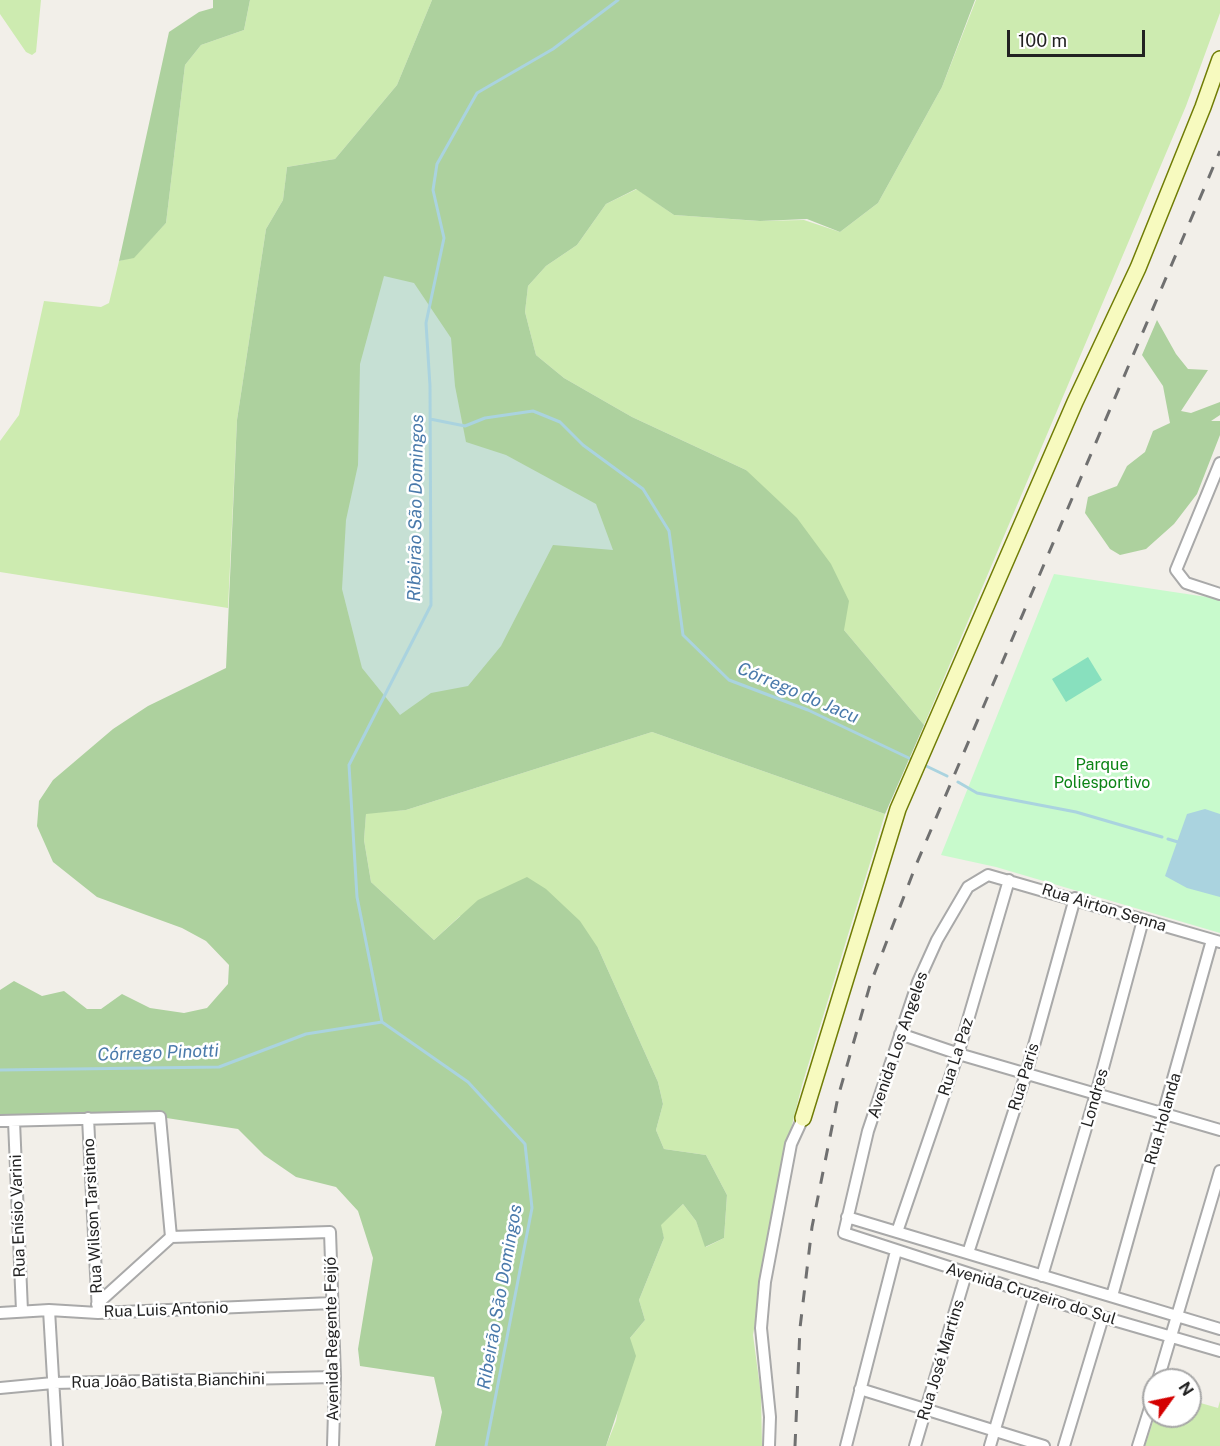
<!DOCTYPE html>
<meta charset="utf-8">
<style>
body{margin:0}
#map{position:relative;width:1220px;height:1446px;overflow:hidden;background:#f2efe9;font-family:"Public Sans",sans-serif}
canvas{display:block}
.north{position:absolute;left:1142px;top:1368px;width:60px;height:60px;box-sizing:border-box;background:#fff;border:2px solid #a7a7a7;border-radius:50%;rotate:57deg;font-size:16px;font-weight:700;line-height:24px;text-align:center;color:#222}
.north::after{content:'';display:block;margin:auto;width:21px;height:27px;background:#d40000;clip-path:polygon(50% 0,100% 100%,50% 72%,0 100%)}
.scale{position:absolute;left:1007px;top:30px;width:138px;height:27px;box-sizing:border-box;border:3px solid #222;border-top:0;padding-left:8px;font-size:18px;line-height:21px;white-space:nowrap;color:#222;-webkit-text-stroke:4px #fff;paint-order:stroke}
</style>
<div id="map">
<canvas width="1220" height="1446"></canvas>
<div class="north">N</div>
<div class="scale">100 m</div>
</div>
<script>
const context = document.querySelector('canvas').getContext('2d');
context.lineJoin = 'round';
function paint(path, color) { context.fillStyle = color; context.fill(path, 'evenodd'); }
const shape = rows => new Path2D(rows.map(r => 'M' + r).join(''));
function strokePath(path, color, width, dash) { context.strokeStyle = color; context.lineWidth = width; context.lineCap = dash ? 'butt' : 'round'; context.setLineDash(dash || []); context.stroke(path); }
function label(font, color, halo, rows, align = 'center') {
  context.font = font + ' "Public Sans",sans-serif'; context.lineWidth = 5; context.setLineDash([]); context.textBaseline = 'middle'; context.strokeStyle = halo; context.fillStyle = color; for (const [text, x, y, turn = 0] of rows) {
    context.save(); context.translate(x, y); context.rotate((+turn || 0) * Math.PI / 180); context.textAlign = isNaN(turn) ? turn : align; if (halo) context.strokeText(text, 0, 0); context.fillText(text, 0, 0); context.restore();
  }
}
paint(shape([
 [0,0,41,0,36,52,32,55,26,52,0,14],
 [250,0,432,0,397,85,335,159,287,167,283,200,266,229,237,420,228,608,0,572,0,441,19,415,44,301,101,307,109,303,119,261,134,257,166,223,185,65,201,45,244,30],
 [976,0,1220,0,1220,13,1186,106,924,725,844,630,746,470,632,417,564,378,536,355,525,312,528,286,546,266,577,245,606,204,637,189,674,215,759,221,804,220,840,232,878,203,942,87],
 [652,732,885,814,802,1085,787,1145,753,1335,761,1395,762,1446,606,1446,616,1421,630,1338,645,1320,639,1300,664,1238,660,1225,683,1204,696,1221,706,1247,724,1238,727,1195,706,1155,664,1149,656,1130,663,1104,658,1082,598,948,460,916,434,940,371,882,364,840,366,813,406,810],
 [1190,1400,1218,1408,1220,1401,1220,1446,1145,1446,1155,1416,1190,1416]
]), '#cdebb0');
paint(shape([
 [213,0,250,0,244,30,201,45,185,65,166,223,134,258,119,261,169,32,199,12,213,8],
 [432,0,975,0,942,87,878,203,840,232,807,219,760,221,674,215,636,189,606,204,577,245,546,266,528,286,525,312,536,355,564,378,632,417,746,470,797,518,831,564,849,601,844,630,924,725,885,814,652,732,406,810,366,814,364,840,371,882,434,940,478,900,527,877,546,889,580,921,598,948,658,1082,663,1104,656,1130,664,1149,706,1155,727,1195,724,1238,705,1247,696,1221,683,1204,661,1225,664,1238,639,1300,645,1320,630,1338,636,1356,606,1446,435,1446,442,1412,434,1377,360,1366,358,1349,373,1258,358,1211,336,1187,296,1177,264,1155,238,1129,160,1117,0,1120,0,990,14,981,42,996,64,991,87,1009,101,1009,122,994,150,1008,184,1013,207,1008,228,984,229,965,206,941,182,928,97,897,53,862,37,826,39,801,53,780,113,729,148,706,226,668,237,420,266,229,283,200,287,167,335,159,397,85],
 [1157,320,1176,354,1188,369,1208,370,1181,411,1191,413,1220,402,1220,415,1211,421,1220,421,1220,435,1197,494,1174,524,1146,549,1120,555,1110,549,1085,513,1088,497,1117,486,1127,466,1145,452,1153,431,1170,423,1163,386,1142,355]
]), '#add19e');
paint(shape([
 [384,276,414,283,451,338,455,386,466,442,506,455,596,504,613,550,553,545,501,646,468,686,431,693,400,715,362,668,342,589,346,520,358,465,360,364]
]), '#c6e0d4');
paint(shape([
 [1054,574,1220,599,1220,933,996,867,941,855]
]), '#c8facc');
paint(shape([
 [1088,657,1102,680,1066,702,1052,679]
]), '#88e0be');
paint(shape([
 [1205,809,1220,814,1220,897,1187,888,1165,876,1187,814]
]), '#aad3df');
strokePath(shape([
 [430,419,465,426,485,418,533,411,560,422,583,445,643,489,669,531,683,635,729,680,808,710,913,760],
 [922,764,947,776],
 [958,782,977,793,1076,812,1162,837],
 [1168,839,1178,842],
 [0,1070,219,1067,306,1034,382,1022],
 [486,1446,532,1208,525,1144,468,1082,382,1022,357,897,349,765,431,605,430,386,426,323,444,238,433,190,437,164,477,93,553,49,618,0]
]), '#aad3df', 3);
const street = shape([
 [1220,463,1176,570,1186,583,1220,594],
 [1220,942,988,875,968,887,937,940,918,982,868,1131,844,1233,1103,1317,1220,1351],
 [900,1034,962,1055,1220,1130],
 [88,1118,98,1313],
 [0,1121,160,1117,171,1237],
 [14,1121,22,1311],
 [847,1217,1220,1329],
 [897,1232,958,1054,1009,880],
 [171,1237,330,1232,335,1377,333,1446],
 [968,1253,1026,1074,1075,898],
 [1042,1276,1096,1094,1143,920],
 [1112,1296,1212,940],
 [97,1304,171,1237],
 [49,1310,57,1446],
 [0,1313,49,1310,98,1313,332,1303],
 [1158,1380,1220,1171],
 [0,1388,53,1383,335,1377],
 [860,1389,1044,1446],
 [769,1446,770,1417,761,1328,765,1282,791,1144,803,1118],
 [846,1446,896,1251],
 [915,1446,966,1274],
 [990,1446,1035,1294],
 [1064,1446,1103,1317],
 [1138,1446,1154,1395]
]);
const secondary = shape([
 [803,1118,898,809,1075,402,1138,268,1203,107,1220,59]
]);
strokePath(street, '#a9a9a9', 14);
strokePath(secondary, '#707d05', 18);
strokePath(street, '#fff', 10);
strokePath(secondary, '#f7fabf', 15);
strokePath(shape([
 [795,1446,800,1328,812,1227,838,1097,870,985,916,865,1220,151]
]), '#707070', 3, [12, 12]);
label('16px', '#0c8416', '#fff', [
 ["Parque",1102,765],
 ["Poliesportivo",1102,783]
]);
label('16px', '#222', '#fff', [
 ["Rua Airton Senna",1104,908,17],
 ["Avenida Los Angeles",898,1045,-71],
 ["Rua La Paz",956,1057,-72],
 ["Rua Paris",1024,1077,-73],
 ["Londres",1095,1098,-74],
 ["Rua Holanda",1163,1119,-74],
 ["Rua Enísio Varini",18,1216,-92],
 ["Rua Wilson Tarsitano",93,1216,-93],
 ["Avenida Cruzeiro do Sul",1031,1294,17],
 ["Rua Luis Antonio",166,1310,-2],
 ["Avenida Regente Feijó",332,1339,-91],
 ["Rua José Martins",941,1360,-73],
 ["Rua João Batista Bianchini",168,1381,-1]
]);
label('italic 18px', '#4a7aab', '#fff', [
 ["Ribeirão São Domingos",416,508,-89],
 ["Córrego do Jacu",798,693,23],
 ["Córrego Pinotti",158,1053,-2],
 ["Ribeirão São Domingos",500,1297,-80]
]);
</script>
